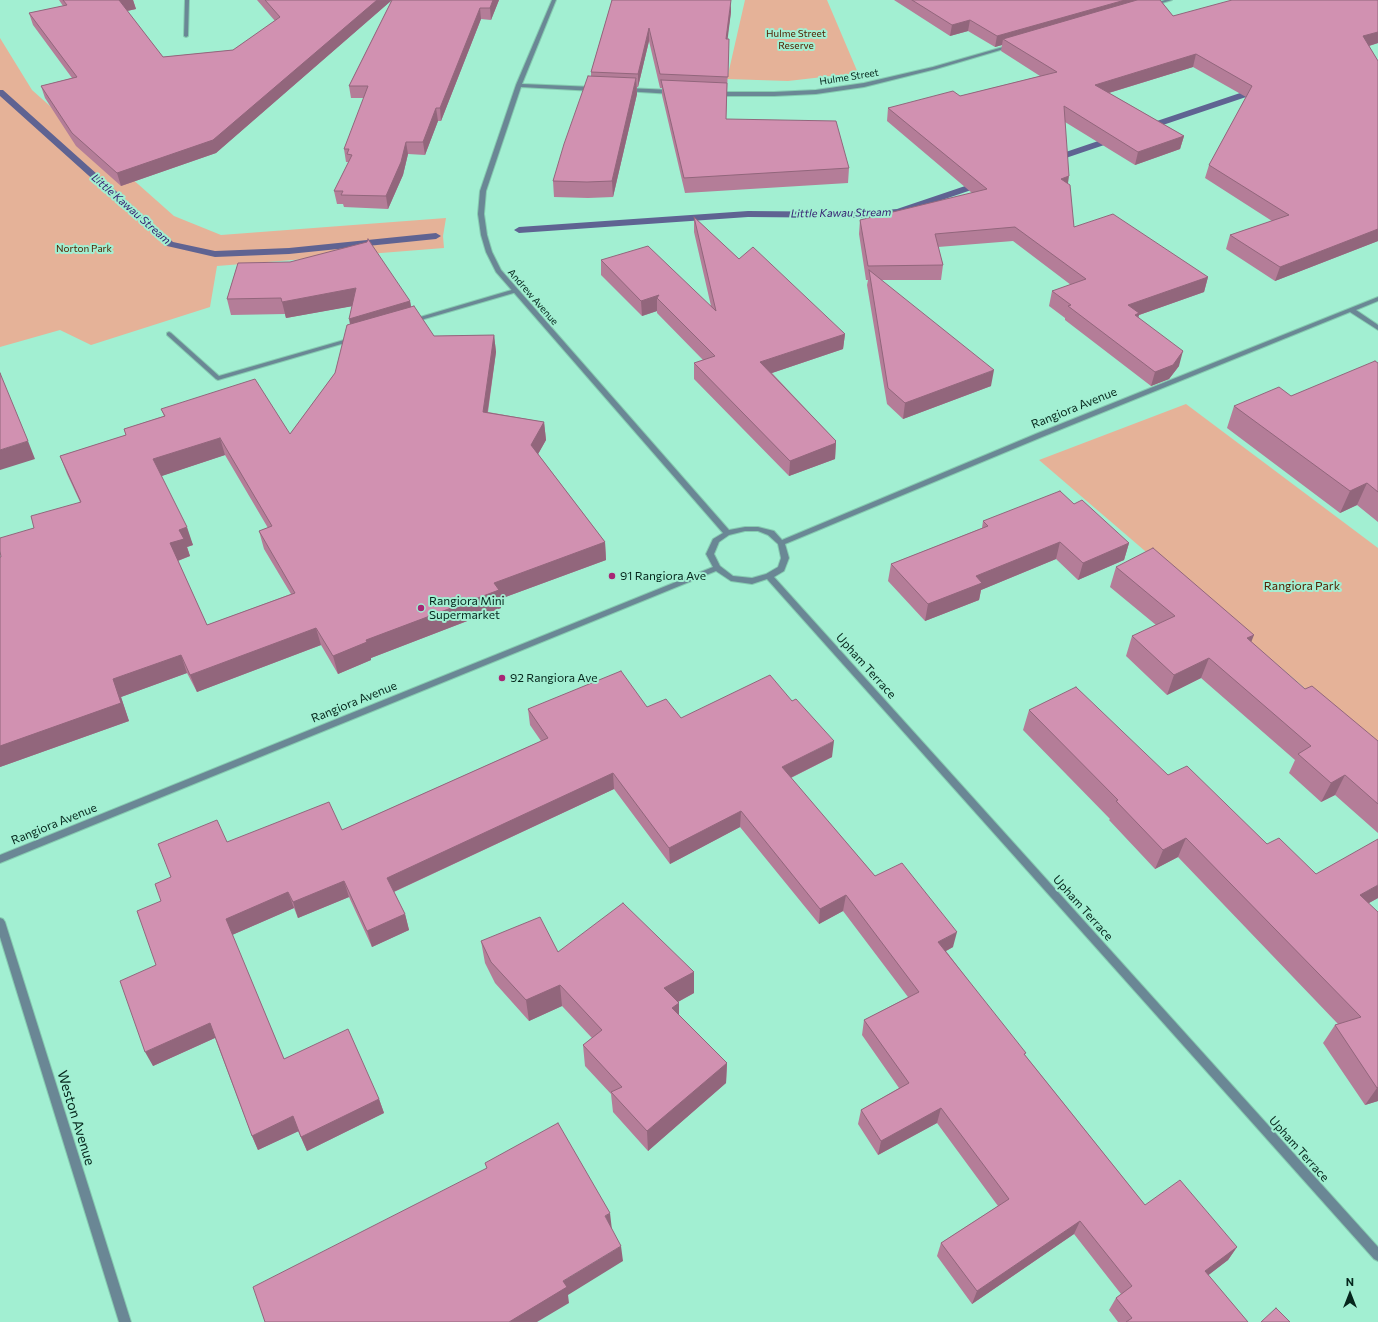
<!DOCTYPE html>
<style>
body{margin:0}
#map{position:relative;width:1378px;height:1322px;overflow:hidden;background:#a2efd2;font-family:Commissioner,sans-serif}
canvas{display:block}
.north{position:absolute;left:1330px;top:1274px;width:40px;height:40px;-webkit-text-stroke:3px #a2efd2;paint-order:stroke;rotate:0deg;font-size:11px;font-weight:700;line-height:16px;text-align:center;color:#06271d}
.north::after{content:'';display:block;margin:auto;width:14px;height:18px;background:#06271d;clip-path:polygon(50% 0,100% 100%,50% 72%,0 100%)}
</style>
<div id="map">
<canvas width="1378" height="1322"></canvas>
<div class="north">N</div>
</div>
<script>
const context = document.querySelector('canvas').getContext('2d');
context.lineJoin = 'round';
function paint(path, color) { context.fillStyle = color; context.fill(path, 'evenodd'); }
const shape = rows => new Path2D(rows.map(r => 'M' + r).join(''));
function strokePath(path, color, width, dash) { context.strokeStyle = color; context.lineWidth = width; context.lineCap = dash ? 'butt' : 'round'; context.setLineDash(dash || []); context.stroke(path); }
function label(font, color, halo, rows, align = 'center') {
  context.font = font + ' Commissioner,sans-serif'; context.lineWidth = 4; context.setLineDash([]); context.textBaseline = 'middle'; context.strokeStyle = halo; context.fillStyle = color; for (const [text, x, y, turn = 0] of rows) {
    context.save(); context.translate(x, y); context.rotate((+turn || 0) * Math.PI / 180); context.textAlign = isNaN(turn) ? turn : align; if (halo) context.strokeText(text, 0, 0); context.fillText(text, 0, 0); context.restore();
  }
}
paint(shape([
 [745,0,827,0,858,73,788,81,727,79],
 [0,38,32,90,174,216,221,235,446,218,443,236,444,248,217,266,210,307,91,345,60,330,0,347],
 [1186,404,1378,548,1378,751,1039,460]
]), '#e5b298');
paint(shape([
 [1255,88,1258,88,1262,90,1261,92,1148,130,1142,130,1141,128,1142,126,1255,88],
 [0,90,3,90,173,242,215,251,289,248,436,233,441,236,436,239,289,254,215,257,167,246,0,96,0,90],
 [1116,135,1119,136,1120,138,1119,140,1054,162,1048,162,1047,160,1048,158,1116,135],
 [983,180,986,181,988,183,986,185,898,215,862,218,748,217,519,233,514,230,519,227,748,211,862,212,897,209,983,180]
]), '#5f6392');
const service = shape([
 [515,289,517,290,517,292,414,322,412,323,409,321,410,320,515,289],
 [169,332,171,333,219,376,351,338,353,337,356,339,355,340,218,380,216,379,167,335,167,333,169,332]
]);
const minor = shape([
 [185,0,189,0,188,36,186,37,184,36,185,0],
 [552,0,556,0,522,84,594,87,597,89,594,91,521,87,486,191,484,214,487,235,492,252,501,270,729,530,745,527,758,527,774,531,782,540,1038,433,1378,297,1378,301,1356,310,1378,325,1378,330,1350,312,1042,437,785,544,789,558,784,571,774,577,1378,1247,1378,1261,1374,1259,767,579,752,584,731,581,716,571,0,863,0,855,713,567,706,554,713,539,723,533,496,272,486,252,481,235,478,214,480,191,516,85,552,0],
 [745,531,758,531,768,535,778,544,781,558,778,567,766,574,752,578,733,576,720,566,714,554,719,542,729,535,745,531],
 [1165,0,1172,0,1152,6,1150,5,1165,0],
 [1010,45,1014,46,936,69,864,87,816,94,774,96,718,96,715,94,718,92,774,92,816,90,864,83,933,67,1010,45],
 [626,88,672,90,675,92,672,94,624,91,623,90,626,88],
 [0,918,3,919,5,922,131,1322,119,1322,0,937,0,918]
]);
strokePath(service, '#86cbb1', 2);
strokePath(minor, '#86cbb1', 2);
paint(service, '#6a8795');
paint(minor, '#6a8795');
paint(shape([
 [59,0,133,0,136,9,127,11,163,57,233,50,275,21,257,0,499,0,491,20,481,19,441,121,438,121,425,155,408,154,403,175,388,209,344,207,343,204,337,204,334,191,348,163,348,162,346,162,344,149,364,98,351,98,349,86,392,0,216,153,121,186,76,146,45,98,41,86,72,78,33,25,29,13,63,6],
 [612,0,731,12,727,39,729,39,726,119,849,168,848,183,685,193,662,95,662,88,660,88,649,41,638,87,637,87,637,94,613,197,588,198,554,197,553,181,591,76,591,72],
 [894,0,1160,0,1173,16,1378,0,1378,43,1369,46,1378,61,1378,241,1275,281,1226,249,1230,235,1272,221,1205,178,1209,165,1246,97,1193,67,1109,93,1184,136,1180,149,1135,165,1065,122,1068,183,1074,227,1208,277,1204,292,1139,315,1138,317,1179,366,1169,379,1151,386,1065,320,1065,318,1049,306,1052,291,1071,285,1013,241,938,247,943,265,941,280,881,280,991,386,903,419,887,404,867,285,868,280,866,280,859,234,860,220,972,193,887,121,888,108,960,96,1040,76,1001,51,1002,45,995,47,968,31,950,36],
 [694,217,739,259,845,334,843,349,772,373,836,441,835,459,789,476,694,379,694,363,703,360,657,313,657,311,642,316,601,275,601,260,711,306,694,232],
 [238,263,410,301,411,307,434,336,494,335,496,352,488,412,544,422,546,440,538,454,605,542,606,560,500,599,501,608,371,658,371,660,338,674,321,645,197,692,187,673,121,697,129,721,0,767,0,557,1,557,34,528,80,502,67,474,60,456,126,435,124,429,164,416,161,409,290,434,335,373,350,324,352,306,286,318,285,314,231,315,227,299],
 [225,455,268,528,259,531,264,549,291,594,207,625,178,561,190,556,187,547,193,545,161,476],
 [1378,363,1378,522,1357,505,1340,513,1227,428,1234,406,1291,396],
 [1074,504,1129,543,1124,560,1078,580,1056,559,981,590,979,600,925,621,888,581,891,564,982,528,983,521],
 [1116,567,1251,642,1305,689,1378,741,1378,833,1335,795,1321,802,1289,773,1295,760,1201,678,1167,695,1126,656,1132,636,1156,625,1110,587],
 [647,707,681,718,832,757,791,778,875,876,953,947,946,951,1025,1055,1145,1205,1237,1247,1228,1260,1208,1275,1248,1322,1118,1322,1109,1310,1116,1298,1121,1294,1074,1234,972,1304,937,1256,941,1243,998,1206,937,1123,878,1155,858,1124,861,1110,899,1088,862,1035,864,1020,908,997,843,911,819,924,740,827,670,864,614,789,394,892,405,914,409,930,372,947,349,897,298,918,294,908,232,935,284,1059,379,1099,384,1113,307,1151,298,1131,258,1150,252,1136,215,1038,153,1066,156,965,161,901,171,877,227,842,342,830,541,741,530,725,528,709],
 [1029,710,1168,775,1267,844,1316,874,1378,898,1369,903,1378,1101,1365,1105,1323,1043,1335,1025,1338,1024,1178,857,1155,869,1109,820,1110,819,1023,730],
 [481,941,558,952,694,972,694,993,678,1002,679,1016,727,1063,726,1083,648,1151,613,1112,611,1094,585,1066,583,1045,592,1038,562,1006,529,1021,495,983,485,963]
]), '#b47d98');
paint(shape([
 [119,0,133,0,136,9,122,12],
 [377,0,392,0,216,153,121,186,117,173],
 [493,0,499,0,491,20,490,8],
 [731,0,731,12,726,52,726,39],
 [1125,0,1149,0,1003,39,1002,45,995,47,997,36],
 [480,8,481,19,441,121,440,108],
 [970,20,968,31,950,36,952,25],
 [649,28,649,41,638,87,638,74],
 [1378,32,1378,43,1359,49,1363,36],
 [1196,54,1193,67,1092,98,1095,85],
 [636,78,637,94,613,197,612,181],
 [436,108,438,121,425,155,423,142],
 [1184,136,1180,149,1135,165,1138,152],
 [406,142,408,154,403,175,388,209,386,196],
 [1069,176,1067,190,1061,179],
 [1378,229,1378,241,1275,281,1280,267],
 [1208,277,1204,292,1139,315,1135,328,1128,305],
 [356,288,359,305,286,318,282,302],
 [659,295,657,298,657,311,642,316,641,301],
 [410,301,413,317,352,335,349,319],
 [845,334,843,349,760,377,760,362],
 [494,335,496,352,485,429,483,412],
 [1183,351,1179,366,1169,379,1151,386,1155,372],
 [994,370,991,386,903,419,905,403],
 [544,422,546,440,533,463,531,445],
 [220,438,225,455,159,477,153,459],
 [28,441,35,459,0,470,0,450],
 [836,441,835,459,789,476,790,461],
 [1367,483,1357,505,1340,513,1350,491],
 [187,527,193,545,187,547,190,556,177,561,170,543,179,530],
 [605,542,606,560,500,599,501,608,371,658,371,660,338,674,333,656,366,640,494,583],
 [1060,542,1056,559,981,590,979,600,925,621,928,604,976,576],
 [1129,543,1124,560,1078,580,1083,563],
 [316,628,321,645,197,692,190,675],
 [1254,635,1246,655,1247,638],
 [181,655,187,673,121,697,129,721,0,767,0,746,113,679],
 [1209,658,1201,678,1167,695,1174,675],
 [834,741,832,757,780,783,782,767],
 [613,773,614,789,391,893,387,878],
 [1345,775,1335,795,1321,802,1331,783],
 [741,811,740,827,670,864,669,848],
 [1186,838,1178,857,1155,869,1163,850],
 [344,881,349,897,298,918,293,902],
 [1378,885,1378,898,1349,914,1360,895],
 [288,892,294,908,232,935,226,919],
 [846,895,843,911,819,924,820,909],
 [405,914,409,930,372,947,367,931],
 [957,932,953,947,935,957,938,942],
 [694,972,694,993,665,1009,664,988],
 [560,985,562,1006,529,1021,526,1000],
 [679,1003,679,1023,672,1008],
 [210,1023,217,1037,153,1066,145,1052],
 [727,1063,726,1083,648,1151,647,1131],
 [1378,1087,1378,1101,1365,1105,1377,1088],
 [379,1099,384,1113,307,1151,301,1137],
 [941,1108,937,1123,878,1155,881,1141],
 [293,1116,299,1131,258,1150,252,1136],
 [610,1213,612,1230,605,1216],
 [1080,1221,1074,1234,972,1304,977,1291],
 [621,1246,623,1261,568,1295,569,1303,537,1322,509,1322,563,1281],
 [1237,1247,1228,1260,1197,1284,1205,1271]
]), '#92667c');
const building = shape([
 [63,0,120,0,119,0,163,57,233,50,280,17,265,0,377,0,213,140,117,173,72,133,41,86,77,77,29,13,67,5,63,0],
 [392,0,493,0,490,8,480,8,440,108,436,108,423,142,406,142,401,162,386,196,341,195,343,191,334,191,352,155,347,154,349,149,344,149,368,86,349,86,392,0],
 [612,0,731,0,726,39,729,39,728,77,660,74,649,28,638,74,591,72,612,0],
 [912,0,1125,0,997,36,970,20,952,25,912,0],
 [1137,0,1160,0,1173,16,1232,0,1378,0,1378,32,1363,36,1378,61,1378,229,1280,267,1230,235,1289,215,1209,165,1252,86,1196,54,1095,85,1184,136,1138,152,1064,106,1069,176,1061,179,1070,185,1074,227,1113,214,1208,277,1128,305,1139,313,1135,315,1183,351,1173,365,1155,372,1068,306,1071,305,1052,291,1086,279,1015,227,935,234,943,265,868,266,860,220,987,189,888,108,953,91,960,96,1057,72,1003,39,1137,0],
 [588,76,636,78,612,181,587,182,553,181,564,144,588,76],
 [661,80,727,83,726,119,836,121,849,168,684,178,661,80],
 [694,217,739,259,753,247,845,334,760,362,836,441,835,442,836,443,790,461,694,363,715,356,657,298,659,295,641,301,601,260,648,246,716,311,694,217],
 [368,239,410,301,349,319,356,288,282,302,281,298,227,299,238,263,290,262,367,242,368,239],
 [869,270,994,370,905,403,888,388,869,270],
 [414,306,434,336,494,335,483,412,544,422,531,445,605,542,494,583,499,590,366,640,367,642,333,656,316,628,190,675,181,655,113,679,121,703,0,746,0,557,1,557,0,551,0,538,34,528,31,516,81,502,60,456,126,435,124,429,165,416,161,409,255,379,290,434,335,373,347,325,414,306],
 [220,438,272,526,259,531,295,593,207,625,170,543,184,539,179,530,187,527,153,459,220,438],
 [1375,361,1378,363,1378,492,1367,483,1350,491,1234,406,1279,387,1291,396,1375,361],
 [0,373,28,441,0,450,0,373],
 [1060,491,1074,504,1082,500,1129,543,1083,563,1060,542,976,576,982,583,928,604,891,564,988,526,983,521,1060,491],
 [1153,548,1254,635,1247,638,1305,689,1312,686,1378,741,1378,804,1345,775,1331,783,1298,754,1311,746,1209,658,1174,675,1132,636,1175,616,1116,567,1153,548],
 [621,671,647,707,666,699,681,718,770,675,792,701,796,699,834,741,782,767,875,876,902,863,957,932,938,942,1026,1053,1024,1054,1145,1205,1180,1180,1237,1247,1205,1271,1248,1322,1126,1322,1132,1318,1116,1298,1132,1286,1080,1221,977,1291,941,1243,1009,1199,941,1108,881,1141,861,1110,909,1083,864,1020,919,992,846,895,820,909,741,811,669,848,613,773,387,878,405,914,367,931,344,881,293,902,288,892,226,919,284,1059,348,1029,379,1099,301,1137,293,1116,252,1136,210,1023,145,1052,120,981,156,965,137,911,161,901,155,884,171,877,158,844,217,820,227,842,329,802,342,830,548,738,528,709,621,671],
 [1076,687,1168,775,1187,766,1267,844,1279,838,1316,874,1378,839,1378,885,1360,895,1378,912,1378,1087,1377,1088,1335,1025,1361,1017,1186,838,1163,850,1116,801,1118,800,1029,710,1076,687],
 [623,903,694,972,664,988,679,1003,672,1008,727,1063,647,1131,611,1092,622,1087,583,1045,602,1030,560,985,526,1000,491,962,481,941,540,917,558,952,623,903],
 [558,1123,610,1213,605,1216,621,1246,563,1281,567,1287,509,1322,265,1322,253,1287,487,1168,485,1163,558,1123],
 [1276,1308,1290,1322,1261,1322,1276,1308]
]);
paint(building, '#d191b1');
strokePath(building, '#92667c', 1);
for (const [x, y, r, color] of [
 [612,576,4,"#a72675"],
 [421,608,4,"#a72675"],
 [502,678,4,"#a72675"]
]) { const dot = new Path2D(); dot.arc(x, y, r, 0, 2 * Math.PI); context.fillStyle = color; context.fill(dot); strokePath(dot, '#a2efd2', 1.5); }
label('10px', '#522203', '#a2efd2', [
 ["Hulme Street",796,34],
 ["Reserve",796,46],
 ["Norton Park",84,249]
]);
label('10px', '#06271d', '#a2efd2', [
 ["Hulme Street",849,77,-9],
 ["Andrew Avenue",533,297,49]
]);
label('italic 11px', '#321b6f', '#a2efd2', [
 ["Little Kawau Stream",131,209,41],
 ["Little Kawau Stream",841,213,-1]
]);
label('12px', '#06271d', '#a2efd2', [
 ["Rangiora Avenue",1074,408,-22],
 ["Upham Terrace",866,666,48],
 ["Rangiora Avenue",354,702,-22],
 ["Rangiora Avenue",54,824,-22],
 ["Upham Terrace",1083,908,48],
 ["Upham Terrace",1299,1149,48]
]);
label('12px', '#06271d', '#a2efd2', [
 ["91 Rangiora Ave",620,576],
 ["Rangiora Mini",429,601],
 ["Supermarket",429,615],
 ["92 Rangiora Ave",510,678]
], 'left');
label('12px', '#522203', '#a2efd2', [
 ["Rangiora Park",1302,586]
]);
label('14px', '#06271d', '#a2efd2', [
 ["Weston Avenue",76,1118,73]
]);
</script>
